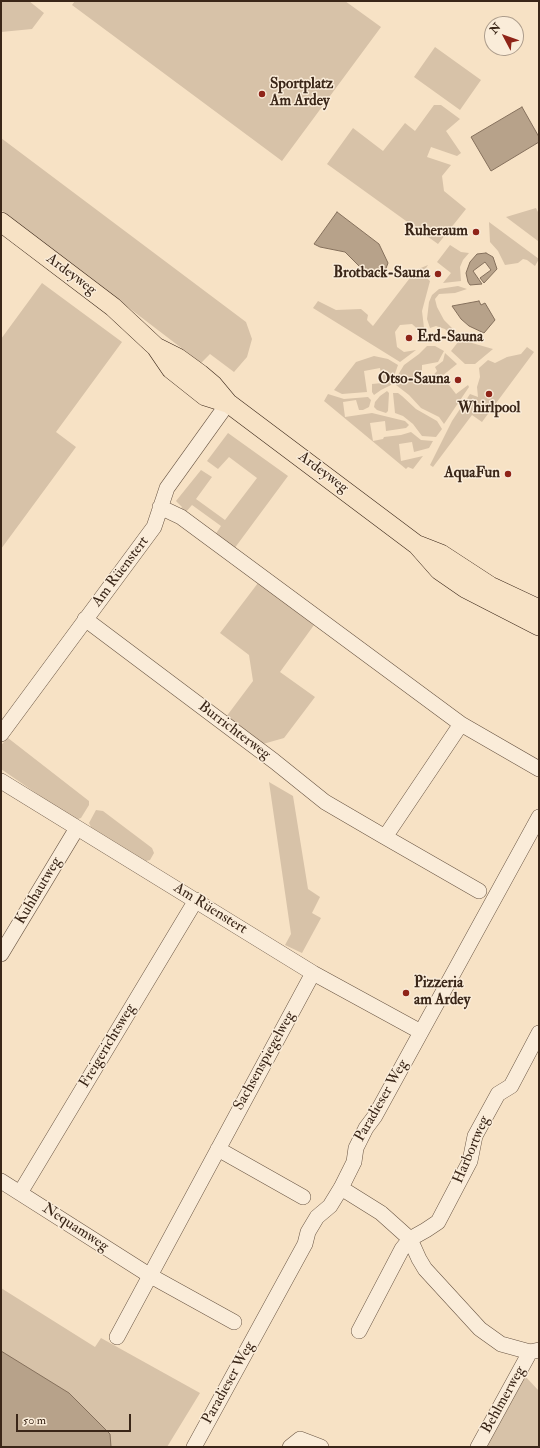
<!DOCTYPE html>
<meta charset="utf-8">
<style>
body{margin:0}
#map{position:relative;width:540px;height:1448px;overflow:hidden;background:#f7e2c5;font-family:"IM FELL Double Pica",serif}
canvas{display:block}
.frame{position:absolute;inset:0;border:2px solid #3a2618;pointer-events:none}
.north{position:absolute;left:484px;top:16px;width:40px;height:40px;box-sizing:border-box;background:#faecd9;border:1px solid #ad9d8c;border-radius:50%;rotate:311deg;font-size:11px;font-weight:700;line-height:16px;text-align:center;color:#3a2618}
.north::after{content:'';display:block;margin:auto;width:14px;height:18px;background:#8f2418;clip-path:polygon(50% 0,100% 100%,50% 72%,0 100%)}
.scale{position:absolute;left:16px;top:1414px;width:115px;height:18px;box-sizing:border-box;border:2px solid #3a2618;border-top:0;padding-left:5px;font-size:12px;line-height:14px;white-space:nowrap;color:#3a2618;-webkit-text-stroke:3px #faecd9;paint-order:stroke}
</style>
<div id="map">
<canvas width="540" height="1448"></canvas>
<div class="frame"></div>
<div class="north">N</div>
<div class="scale">50 m</div>
</div>
<script>
const context = document.querySelector('canvas').getContext('2d');
context.lineJoin = 'round';
function paint(path, color) { context.fillStyle = color; context.fill(path, 'evenodd'); }
const shape = rows => new Path2D(rows.map(r => 'M' + r).join(''));
function strokePath(path, color, width, dash) { context.strokeStyle = color; context.lineWidth = width; context.lineCap = dash ? 'butt' : 'round'; context.setLineDash(dash || []); context.stroke(path); }
function label(font, color, halo, rows, align = 'center') {
  context.font = font + ' "IM FELL Double Pica",serif'; context.lineWidth = 3; context.setLineDash([]); context.textBaseline = 'middle'; context.strokeStyle = halo; context.fillStyle = color; for (const [text, x, y, turn = 0] of rows) {
    context.save(); context.translate(x, y); context.rotate((+turn || 0) * Math.PI / 180); context.textAlign = isNaN(turn) ? turn : align; if (halo) context.strokeText(text, 0, 0); context.fillText(text, 0, 0); context.restore();
  }
}
paint(shape([
 [1,1,29,1,44,13,32,29,1,32],
 [75,1,345,1,381,27,282,161,72,5],
 [435,47,481,80,460,110,414,77],
 [434,105,441,105,460,119,446,131,461,153,457,156,431,147,427,157,451,165,442,176,444,191,466,209,438,244,327,164,353,128,383,151,405,123,415,131],
 [1,138,246,322,252,339,247,357,234,372,210,354,201,363,1,210],
 [536,208,539,214,538,241,506,217],
 [489,222,539,259,535,266,527,260,523,259,518,263,505,265,498,251,490,242],
 [450,245,461,252,469,253,463,260,460,267,461,281,443,283,451,273,437,262],
 [428,265,422,274,430,281,422,311,424,328,421,332,412,324,400,325,395,332,397,347,404,352,416,350,400,362,313,308,318,301,336,310,361,309,368,315,367,320,373,326,416,270],
 [42,283,122,342,56,432,76,447,1,549,1,339],
 [458,286,467,289,455,293,439,294,435,299,437,307,444,320,458,334,451,343,448,340,449,333,445,329,436,326,430,328,427,319,429,302,432,295,439,289],
 [462,337,472,343,493,349,475,364,465,364,451,351],
 [427,346,435,346,444,351,438,362,422,365,422,375,431,378,437,371,435,367,443,361,445,353,457,364,442,376,456,394,468,385,469,387,444,424,439,417,421,408,409,395,396,385,398,375,404,365,419,354],
 [527,347,534,352,482,422,472,415,433,467,430,465,452,421,470,394,478,397,477,387,480,377,479,368,488,360,495,363,507,357,521,354],
 [374,356,388,359,398,365,391,385,381,390,374,395,372,392,372,384,382,383,380,368,364,371,367,392,342,394,334,390,356,362],
 [387,391,389,393,388,411,386,413,377,410,374,407,375,402,380,396],
 [393,393,398,393,402,396,416,409,437,421,442,429,436,437,422,436,413,424,403,416,395,413],
 [328,394,344,399,368,397,371,400,369,407,363,410,359,410,356,400,343,402,345,417,372,413,405,421,409,425,406,428,386,431,385,421,370,423,373,441,383,439,384,437,401,435,411,432,421,440,433,441,429,448,414,452,412,442,399,444,401,461,423,456,413,469,408,467,406,469,324,401],
 [228,433,288,476,234,549,215,535,221,526,192,505,185,513,180,510,182,507,176,501,201,470,212,477,196,499,225,520,257,478,229,457,218,469,207,461],
 [258,583,314,625,280,672,315,697,284,738,263,744,226,717,253,681,249,655,220,633],
 [8,738,89,801,89,805,81,818,75,820,1,769,1,745],
 [269,782,293,796,308,889,320,897,312,913,321,918,302,953,285,945,291,934],
 [96,810,103,811,152,848,154,853,150,860,146,861,91,827,89,823],
 [1,1288,95,1347,101,1338,200,1393,167,1447,1,1447],
 [524,1375,539,1391,539,1447,484,1447]
]), '#d7c2a8');
const water = shape([
 [522,107,539,137,539,142,491,171,471,137,522,107],
 [337,212,379,244,388,263,385,271,376,277,361,268,345,252,320,247,314,244,337,212],
 [486,253,493,257,497,269,484,283,480,278,491,270,485,262,473,271,482,284,470,285,468,282,466,273,470,262,477,254,486,253],
 [479,301,481,305,485,303,495,320,484,333,469,326,461,319,452,306,479,301],
 [1,1351,69,1393,110,1434,111,1447,1,1447,1,1351]
]);
paint(water, '#b7a28a');
strokePath(water, '#85705c', 1);
const minor = shape([
 [85,619,274,761,325,802,385,837,461,724,181,517,160,507],
 [461,724,539,769],
 [1,734,154,527,167,488,228,403],
 [1,781,313,973,421,1032],
 [385,837,479,891],
 [1,954,77,828],
 [218,1149,303,1197],
 [1,1181,149,1275,234,1322],
 [341,1188,381,1213,410,1239,419,1259,425,1269,480,1329,501,1344,530,1352,539,1350],
 [20,1193,196,900],
 [359,1331,402,1249,410,1239,426,1230,438,1222,470,1161,475,1136,498,1094,511,1086,539,1033],
 [117,1337,313,973],
 [194,1447,305,1244,308,1232,317,1217,330,1206,341,1188,354,1162,356,1148,366,1128,375,1116,539,817],
 [290,1447,300,1439,321,1447],
 [478,1447,530,1352]
]);
const major = shape([
 [1,222,113,307,156,347,171,369,205,396,227,403],
 [156,347,178,358,200,374,213,385,228,403,417,545,439,570,465,588,539,626],
 [418,545,441,554,490,586,539,609]
]);
strokePath(minor, '#695543', 16);
strokePath(major, '#3a2618', 20);
strokePath(minor, '#faecd9', 15);
strokePath(major, '#f7e2c5', 19);
for (const [x, y, r, color] of [
 [262,94,4,"#8f2418"],
 [476,232,4,"#8f2418"],
 [438,274,4,"#8f2418"],
 [409,338,4,"#8f2418"],
 [458,380,4,"#8f2418"],
 [489,394,4,"#8f2418"],
 [508,474,4,"#8f2418"],
 [406,993,4,"#8f2418"]
]) { const dot = new Path2D(); dot.arc(x, y, r, 0, 2 * Math.PI); context.fillStyle = color; context.fill(dot); strokePath(dot, '#faecd9', 1.5); }
label('bold 15px', '#3a2618', '#faecd9', [
 ["Sportplatz",270,85,"left"],
 ["Am Ardey",270,102,"left"],
 ["Ruheraum",468,232],
 ["Brotback-Sauna",430,274],
 ["Erd-Sauna",417,338,"left"],
 ["Otso-Sauna",450,380],
 ["Whirlpool",489,409,"center"],
 ["AquaFun",500,474],
 ["Pizzeria",414,984,"left"],
 ["am Ardey",414,1001,"left"]
], 'right');
label('15px', '#3a2618', '#faecd9', [
 ["Ardeyweg",71,275,37],
 ["Ardeyweg",323,473,37],
 ["Am Rüenstert",121,572,-53],
 ["Burrichterweg",234,731,37],
 ["Kuhhautweg",39,891,-59],
 ["Am Rüenstert",210,909,32],
 ["Freigerichtsweg",108,1046,-59],
 ["Sachsenspiegelweg",265,1061,-61],
 ["Paradieser Weg",382,1101,-60],
 ["Harbortweg",472,1150,-67],
 ["Nequamweg",75,1228,33],
 ["Paradieser Weg",229,1383,-61],
 ["Behlmerweg",504,1400,-61]
]);
</script>
